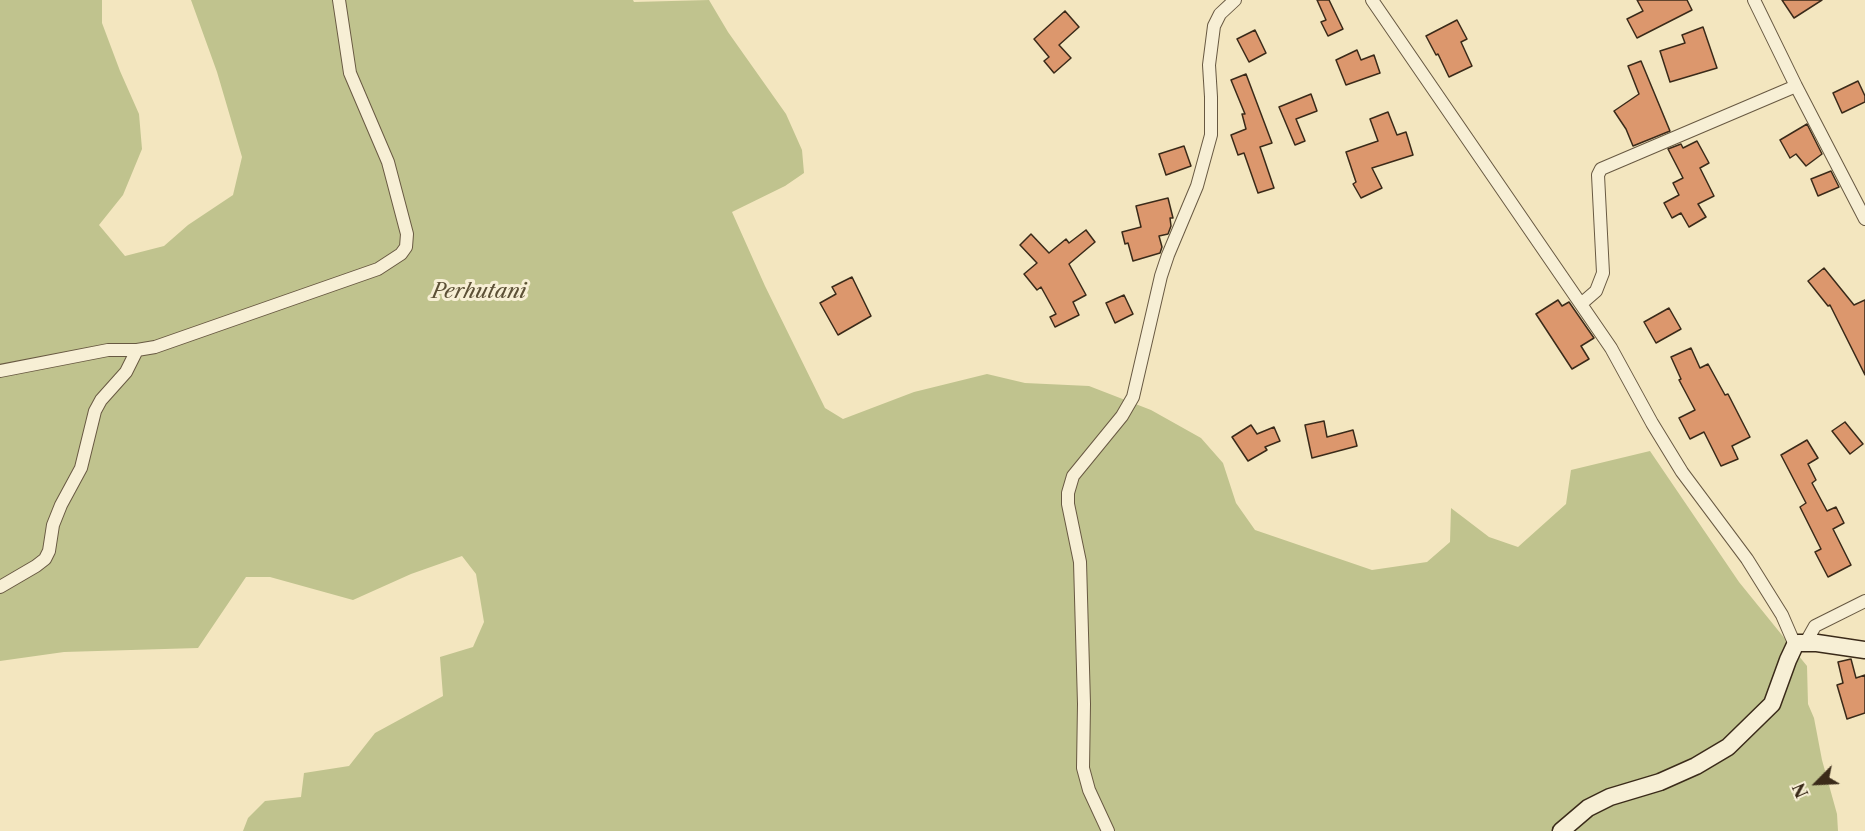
<!DOCTYPE html>
<style>
body{margin:0}
#map{position:relative;width:1865px;height:831px;overflow:hidden;background:#f3e6bf;font-family:"Libre Caslon Text",serif}
canvas{display:block}
.north{position:absolute;left:1787px;top:753px;width:60px;height:60px;-webkit-text-stroke:4px #f7efd5;paint-order:stroke;rotate:246deg;font-size:16px;font-weight:700;line-height:24px;text-align:center;color:#3a2a19}
.north::after{content:'';display:block;margin:auto;width:21px;height:27px;background:#3a2a19;clip-path:polygon(50% 0,100% 100%,50% 72%,0 100%)}
</style>
<div id="map">
<canvas width="1865" height="831"></canvas>
<div class="north">N</div>
</div>
<script>
const context = document.querySelector('canvas').getContext('2d');
context.lineJoin = 'round';
function paint(path, color) { context.fillStyle = color; context.fill(path, 'evenodd'); }
const shape = rows => new Path2D(rows.map(r => 'M' + r).join(''));
function strokePath(path, color, width, dash) { context.strokeStyle = color; context.lineWidth = width; context.lineCap = dash ? 'butt' : 'round'; context.setLineDash(dash || []); context.stroke(path); }
function label(font, color, halo, rows, align = 'center') {
  context.font = font + ' "Libre Caslon Text",serif'; context.lineWidth = 6; context.setLineDash([]); context.textBaseline = 'middle'; context.strokeStyle = halo; context.fillStyle = color; for (const [text, x, y, turn = 0] of rows) {
    context.save(); context.translate(x, y); context.rotate((+turn || 0) * Math.PI / 180); context.textAlign = isNaN(turn) ? turn : align; if (halo) context.strokeText(text, 0, 0); context.fillText(text, 0, 0); context.restore();
  }
}
paint(shape([
 [0,0,102,0,102,23,120,71,139,114,142,149,123,195,99,225,125,256,164,246,188,225,233,195,242,157,217,72,191,0,633,0,634,2,709,0,728,32,786,114,802,150,804,173,785,186,732,212,765,286,825,408,843,419,914,392,987,374,1025,383,1089,386,1151,410,1201,438,1223,463,1236,503,1255,530,1372,570,1427,562,1450,542,1451,508,1489,537,1518,547,1566,504,1571,470,1650,451,1739,582,1807,666,1808,704,1814,718,1822,760,1837,814,1838,831,243,831,248,818,265,801,301,797,304,773,349,766,375,733,443,696,440,657,473,647,484,622,476,574,462,556,411,574,353,600,270,577,246,577,198,648,64,652,0,661]
]), '#c0c38e');
const building = shape([
 [1317,0,1329,0,1343,29,1328,36,1321,22,1326,20,1317,0],
 [1637,0,1687,0,1692,10,1637,38,1627,19,1643,11,1637,0],
 [1782,0,1822,0,1794,18,1782,0],
 [1065,11,1079,27,1059,45,1071,58,1054,73,1044,61,1049,57,1034,39,1065,11],
 [1457,20,1467,39,1461,42,1472,66,1449,77,1438,54,1436,55,1426,36,1457,20],
 [1703,27,1717,68,1670,82,1660,51,1685,43,1682,35,1703,27],
 [1255,30,1266,53,1249,62,1237,39,1255,30],
 [1357,50,1361,60,1374,55,1380,73,1346,85,1336,60,1357,50],
 [1641,61,1670,131,1633,146,1626,129,1614,111,1639,94,1628,66,1641,61],
 [1246,74,1272,143,1260,147,1274,188,1258,193,1244,153,1238,155,1231,135,1246,129,1242,114,1245,114,1231,80,1246,74],
 [1858,81,1865,96,1865,102,1842,113,1833,93,1858,81],
 [1311,94,1317,111,1296,119,1305,141,1295,145,1279,107,1311,94],
 [1388,112,1397,135,1406,132,1413,155,1372,168,1382,188,1361,198,1353,184,1356,182,1346,152,1378,141,1370,119,1388,112],
 [1807,124,1822,154,1806,166,1796,154,1790,158,1780,140,1807,124],
 [1697,141,1709,163,1700,168,1714,196,1698,204,1706,217,1689,227,1681,213,1672,218,1664,203,1679,195,1673,183,1683,178,1668,149,1681,144,1683,148,1697,141],
 [1184,146,1191,166,1166,175,1159,154,1184,146],
 [1831,171,1839,187,1818,196,1811,179,1831,171],
 [1168,198,1173,218,1170,218,1171,226,1168,234,1159,236,1162,247,1160,253,1133,261,1128,243,1125,244,1122,232,1141,227,1136,206,1168,198],
 [1086,230,1095,242,1069,264,1086,295,1073,302,1079,315,1055,327,1050,317,1056,314,1041,287,1037,290,1024,274,1037,263,1020,245,1031,234,1049,253,1066,239,1069,243,1086,230],
 [1824,268,1854,305,1865,300,1865,375,1830,305,1828,306,1808,281,1824,268],
 [852,277,871,316,838,335,820,303,836,294,832,287,852,277],
 [1124,295,1133,314,1115,323,1106,303,1124,295],
 [1558,300,1562,306,1569,302,1594,338,1581,346,1589,359,1572,369,1536,314,1558,300],
 [1669,308,1681,329,1656,343,1644,322,1669,308],
 [1691,348,1700,368,1708,364,1725,395,1728,394,1750,437,1732,446,1738,459,1721,466,1704,432,1690,439,1679,418,1695,410,1679,380,1681,379,1671,357,1691,348],
 [1324,421,1327,437,1353,430,1357,446,1312,458,1305,425,1324,421],
 [1845,422,1863,444,1850,454,1832,431,1845,422],
 [1251,425,1257,434,1274,427,1280,441,1265,447,1267,450,1248,461,1232,437,1251,425],
 [1807,440,1818,458,1808,464,1816,480,1812,483,1827,511,1836,507,1844,523,1833,529,1851,565,1828,577,1815,552,1821,549,1800,507,1806,503,1781,455,1807,440],
 [1851,659,1856,678,1865,675,1865,713,1847,719,1837,685,1843,683,1838,662,1851,659]
]);
paint(building, '#dc976d');
strokePath(building, '#3a2a19', 1.5);
const street = shape([
 [1372,0,1611,348,1652,423,1682,472,1747,559,1782,615,1795,645],
 [1754,0,1796,86,1865,219],
 [1581,304,1596,291,1603,273,1598,175,1601,169,1796,86],
 [0,371,108,350,137,350,155,347,378,269,401,254,406,247,407,234,388,162,350,73,339,0],
 [0,587,36,566,45,559,49,551,53,525,61,505,81,468,95,411,101,400,126,372,137,350],
 [1806,642,1815,626,1865,601],
 [1108,831,1089,790,1083,768,1084,704,1080,562,1068,504,1068,493,1073,476,1122,416,1133,397,1161,276,1168,255,1197,186,1211,135,1211,97,1209,65,1214,26,1220,14,1235,0]
]);
const secondary = shape([
 [1561,831,1588,808,1610,797,1660,782,1696,766,1728,747,1772,704,1788,660,1795,645,1798,643,1817,643,1865,650]
]);
strokePath(street, '#685942', 14);
strokePath(secondary, '#3a2a19', 19);
strokePath(street, '#f7efd5', 12);
strokePath(secondary, '#f7efd5', 16);
label('italic 21px', '#5c5036', '#f7efd5', [
 ["Perhutani",479,292]
]);
</script>
